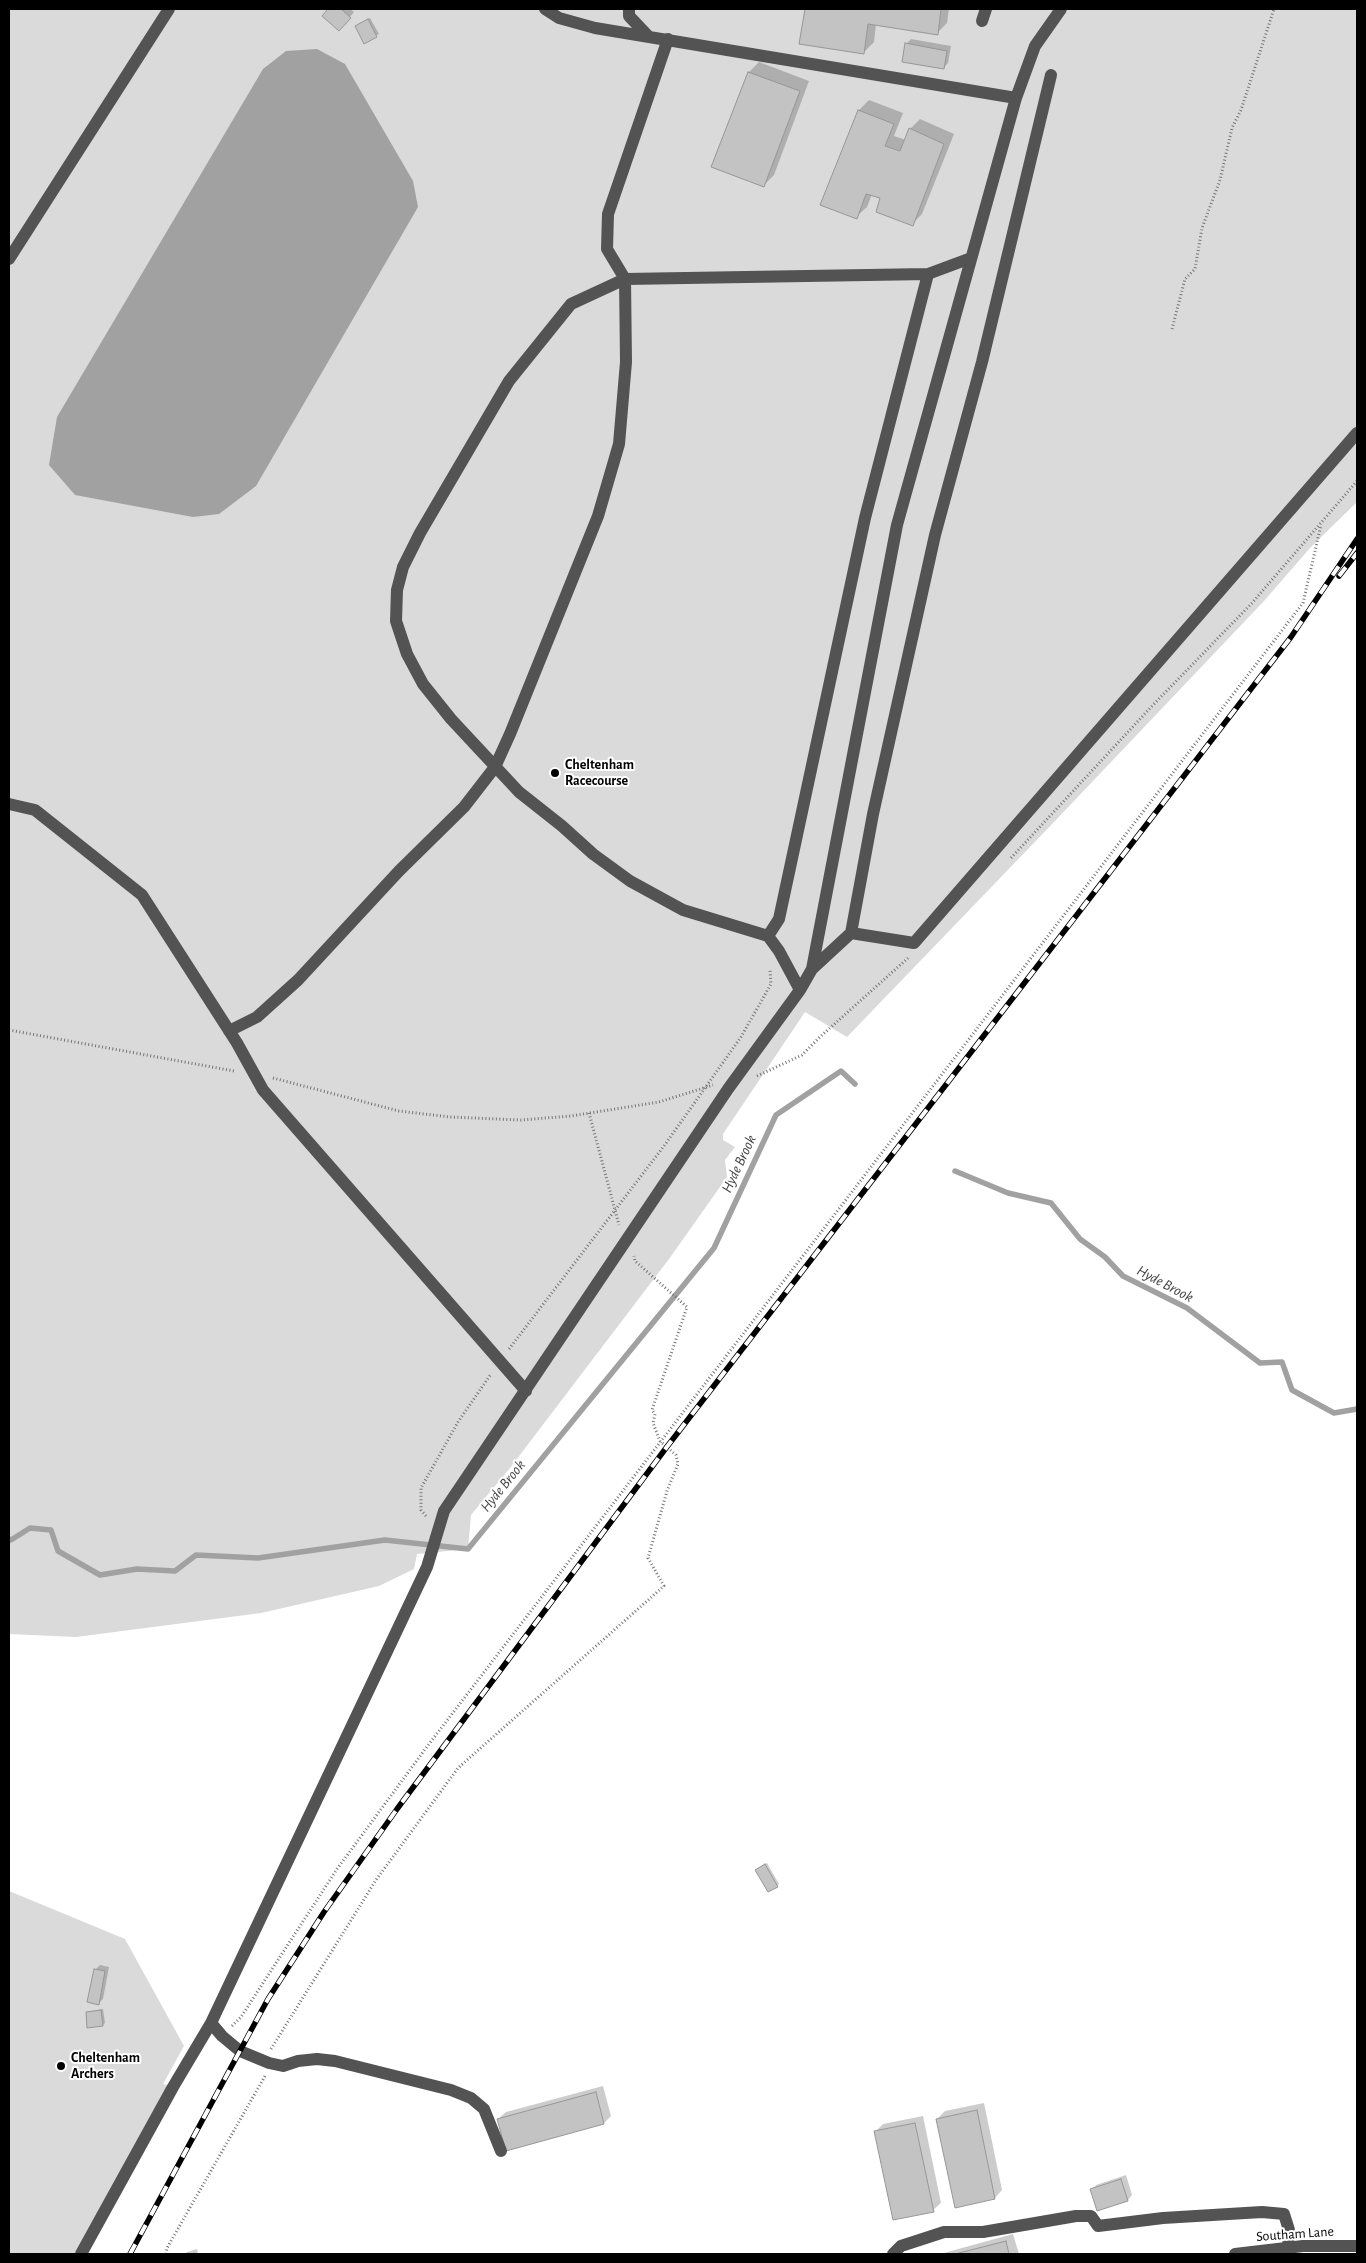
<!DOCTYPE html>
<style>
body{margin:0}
#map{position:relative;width:1366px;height:2263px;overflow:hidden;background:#fff;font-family:"Alegreya Sans",sans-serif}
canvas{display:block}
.frame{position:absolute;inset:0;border:10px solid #000;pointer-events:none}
</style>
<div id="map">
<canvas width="1366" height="2263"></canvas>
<div class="frame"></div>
</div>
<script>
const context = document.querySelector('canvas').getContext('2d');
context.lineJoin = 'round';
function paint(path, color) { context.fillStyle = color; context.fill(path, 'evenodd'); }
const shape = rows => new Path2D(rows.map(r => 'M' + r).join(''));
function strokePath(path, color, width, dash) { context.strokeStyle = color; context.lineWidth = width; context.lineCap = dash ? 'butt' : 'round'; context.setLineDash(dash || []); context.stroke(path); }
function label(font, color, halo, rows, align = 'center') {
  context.font = font + ' "Alegreya Sans",sans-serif'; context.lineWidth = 4; context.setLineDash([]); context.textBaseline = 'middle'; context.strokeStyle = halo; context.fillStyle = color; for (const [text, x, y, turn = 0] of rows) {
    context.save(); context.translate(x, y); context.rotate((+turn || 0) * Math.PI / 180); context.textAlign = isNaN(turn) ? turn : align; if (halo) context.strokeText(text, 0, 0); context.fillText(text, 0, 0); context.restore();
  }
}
paint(shape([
 [9,9,1357,9,1357,502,1310,548,1264,601,1055,821,847,1037,805,1012,723,1134,723,1140,735,1147,725,1160,727,1177,669,1259,510,1468,471,1515,468,1549,417,1554,414,1569,379,1586,261,1613,76,1637,9,1634],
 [9,1891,125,1939,184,2046,163,2084,173,2087,81,2254,9,2254]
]), '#dadada');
paint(shape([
 [317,49,345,64,413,181,418,207,256,486,219,514,193,517,75,495,49,465,57,417,263,69,286,51]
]), '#a1a1a1');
paint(shape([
 [329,9,350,9,354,12,344,24,323,15],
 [806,9,949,9,947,23,937,33,876,24,874,42,864,52,801,43],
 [370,18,379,34,364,42,358,24],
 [911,39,951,46,948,63,943,68,906,44],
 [759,62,809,81,774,175,764,185,713,166,749,72],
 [869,100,903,113,894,136,906,140,910,129,920,119,954,134,922,214,912,224,882,198,872,194,867,207,856,217,859,110],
 [767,1863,779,1884,777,1886,758,1868],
 [100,1965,109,1967,103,1999,99,2003,95,1970],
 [103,2009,105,2023,103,2025,87,2012],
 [603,2086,611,2116,604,2123,498,2119,506,2112],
 [984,2103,1002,2190,995,2198,956,2206,937,2119,945,2111],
 [923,2116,941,2203,933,2210,876,2131,883,2124],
 [1126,2175,1132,2195,1128,2200,1098,2210,1092,2190,1096,2185],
 [1013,2234,1019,2254,939,2254,940,2254],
 [197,2249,198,2254,185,2254,187,2252]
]), '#0003');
strokePath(shape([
 [955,1171,1008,1193,1051,1203,1080,1239,1105,1257,1123,1276,1187,1308,1260,1363,1282,1362,1292,1390,1334,1413,1357,1409],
 [9,1539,11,1540,30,1528,51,1530,58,1551,100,1575,137,1569,175,1571,196,1555,258,1558,385,1540,468,1549,714,1248,776,1115,841,1071,855,1084]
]), '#a1a1a1', 5.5);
const building = shape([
 [328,9,341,9,351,18,339,31,322,16,328,9],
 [805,9,941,9,938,35,868,24,864,54,799,44,805,9],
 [368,19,377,37,364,44,355,26,368,19],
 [905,43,947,51,944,69,902,62,905,43],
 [748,72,800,91,764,187,711,167,748,72],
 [858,110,894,124,885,146,900,151,909,128,944,144,913,226,876,212,880,198,866,194,857,219,820,205,858,110],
 [765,1864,778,1887,768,1892,755,1870,765,1864],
 [94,1969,105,1971,99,2005,87,2002,94,1969],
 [101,2010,103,2026,87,2028,86,2012,101,2010],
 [596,2092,604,2124,506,2151,497,2119,596,2092],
 [977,2110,995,2199,955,2208,936,2119,977,2110],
 [915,2123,934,2212,893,2220,874,2131,915,2123],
 [1121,2179,1128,2201,1097,2211,1090,2189,1121,2179],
 [1006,2241,1009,2254,955,2254,1006,2241]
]);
paint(building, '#c3c3c3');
strokePath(building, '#979797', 1);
strokePath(shape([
 [1172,329,1185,279,1195,269,1202,228,1220,180,1232,128,1241,110,1274,9],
 [1011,858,1153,705,1252,603,1357,481],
 [9,1030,234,1071],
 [757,1076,802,1055,820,1037,908,958],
 [273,1078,399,1111,450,1117,521,1120,571,1116,659,1102,713,1085],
 [589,1113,619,1225],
 [509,1349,664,1146,741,1037,771,984,770,970],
 [426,1516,421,1510,421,1488,458,1422,491,1374],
 [232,2026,241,2017,337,1869,429,1744,1303,603,1321,525],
 [271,2049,376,1880,458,1768,664,1586,648,1558,667,1491,678,1464,676,1455,660,1441,653,1423,655,1414,652,1410,687,1307,635,1261,634,1256],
 [166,2254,167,2248,265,2076]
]), '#757575', 3, [1, 2.5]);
strokePath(shape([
 [545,9,559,18,595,28,1016,98],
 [629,9,629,16,648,36],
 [982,21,986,9],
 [9,259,169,9],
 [9,804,35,810,142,895,237,1043,263,1090,526,1391],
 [851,933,873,814,935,535,982,362,1051,75],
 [768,936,779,919,865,518,928,274],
 [812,969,851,933,914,943,1357,433],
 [800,990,779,951,768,936,683,910,630,881,593,854,562,826,519,792,451,719,423,684,407,654,396,621,397,590,403,567,420,533,509,381,571,304,625,279,928,274,971,258],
 [229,1031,257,1017,298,980,399,871,464,807,495,767,510,734,598,516,619,444,626,362,625,279,607,249,608,214,668,39],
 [211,2023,222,2036,240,2051,269,2063,283,2066,298,2061,317,2059,335,2061,451,2090,471,2098,484,2109,501,2151],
 [81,2254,173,2087,211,2023,427,1567,444,1511,728,1089,800,990,812,969,897,525,1016,98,1035,46,1061,9],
 [893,2254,901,2246,944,2232,983,2232,1076,2216,1091,2216,1098,2226,1163,2218,1262,2212,1284,2214,1289,2230,1288,2248],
 [1235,2254,1303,2246,1357,2246]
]), '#535353', 12);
const rail = shape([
 [1339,576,1357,553],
 [130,2254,268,1999,324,1912,397,1809,666,1448,1291,637,1357,539]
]);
strokePath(rail, '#000', 5.5);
strokePath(rail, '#fff', 4, [11]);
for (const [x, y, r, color] of [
 [555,773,5,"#000"],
 [61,2066,5,"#000"]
]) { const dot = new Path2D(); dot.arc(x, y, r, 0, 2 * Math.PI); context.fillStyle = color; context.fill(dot); strokePath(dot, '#fff', 2); }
label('bold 14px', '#000', '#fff', [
 ["Cheltenham",565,765],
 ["Racecourse",565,781],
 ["Cheltenham",71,2058],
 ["Archers",71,2074]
], 'left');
label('14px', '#000', '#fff', [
 ["Southam Lane",1295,2234,-4]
]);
label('italic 15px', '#424242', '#fff', [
 ["Hyde Brook",739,1164,-65],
 ["Hyde Brook",1165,1284,28],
 ["Hyde Brook",503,1486,-51]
]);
</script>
